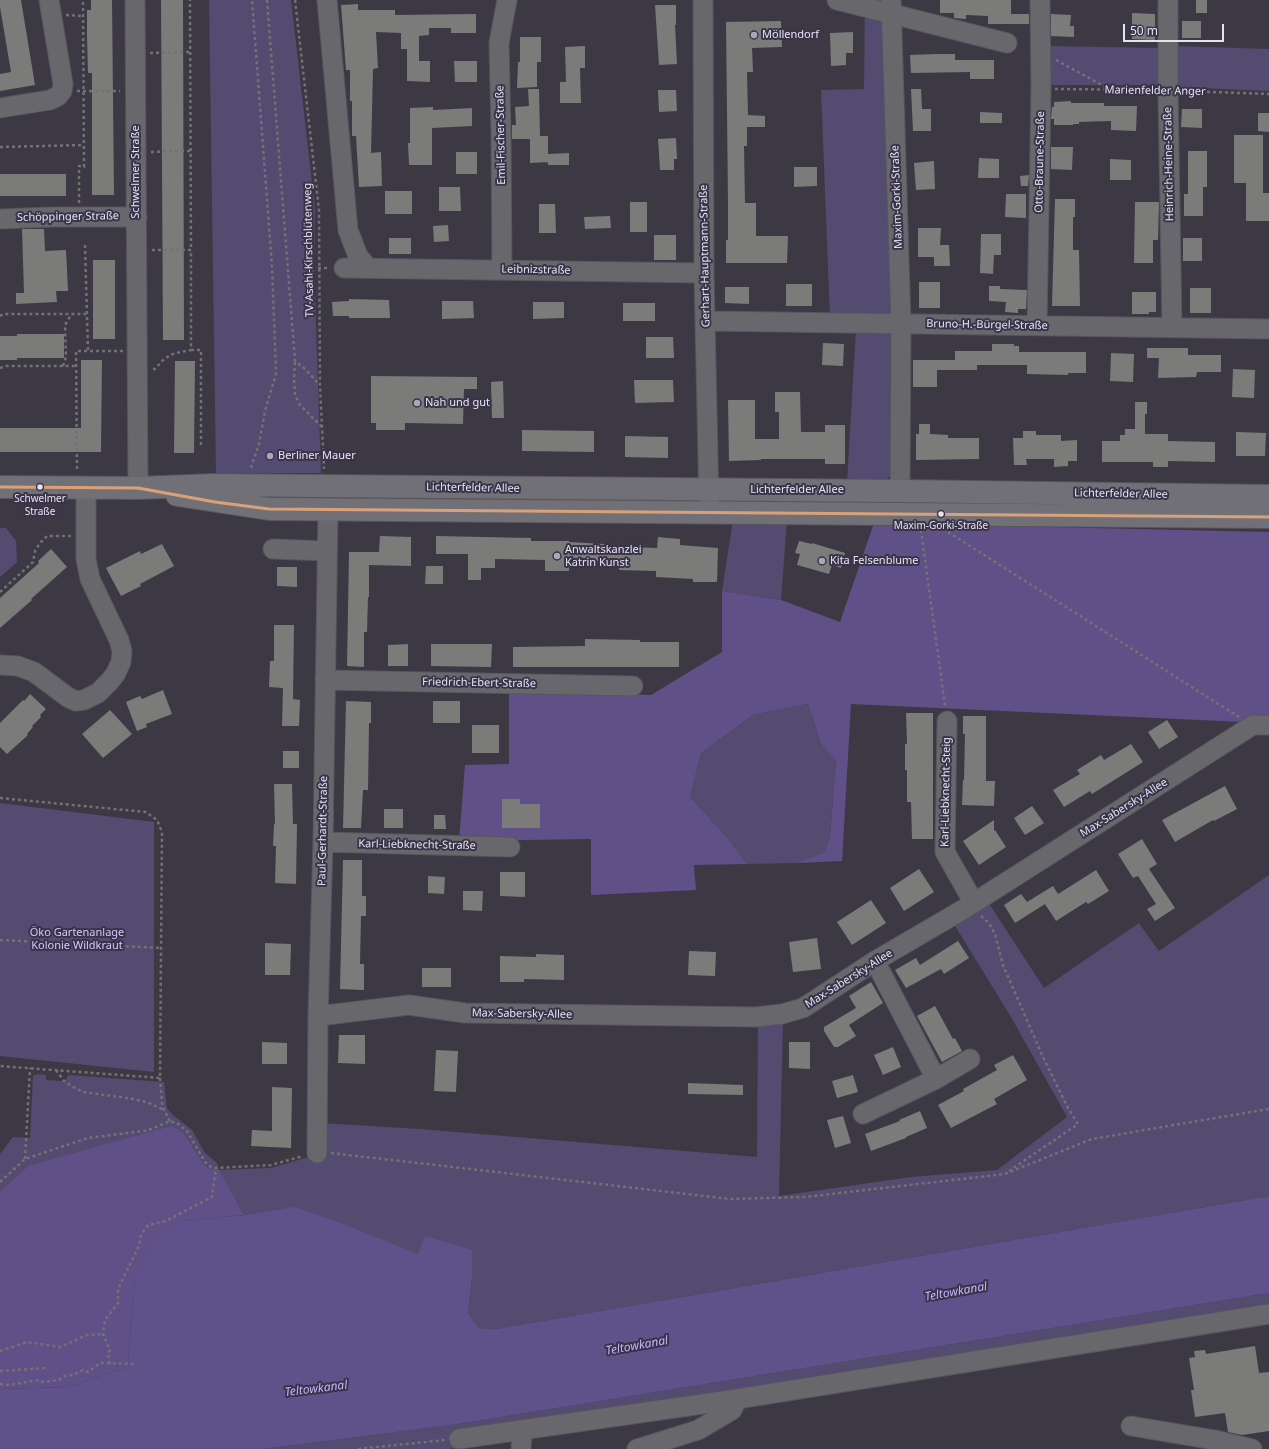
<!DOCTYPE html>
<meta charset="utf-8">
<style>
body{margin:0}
#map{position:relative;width:1269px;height:1449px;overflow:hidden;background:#3c3944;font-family:"Noto Sans",sans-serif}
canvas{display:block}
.scale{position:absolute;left:1123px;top:24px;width:101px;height:18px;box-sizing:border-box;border:2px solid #e6e3f1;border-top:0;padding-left:5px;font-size:12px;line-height:14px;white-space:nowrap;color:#e6e3f1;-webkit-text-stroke:3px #393449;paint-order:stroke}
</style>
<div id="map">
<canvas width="1269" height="1449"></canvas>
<div class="scale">50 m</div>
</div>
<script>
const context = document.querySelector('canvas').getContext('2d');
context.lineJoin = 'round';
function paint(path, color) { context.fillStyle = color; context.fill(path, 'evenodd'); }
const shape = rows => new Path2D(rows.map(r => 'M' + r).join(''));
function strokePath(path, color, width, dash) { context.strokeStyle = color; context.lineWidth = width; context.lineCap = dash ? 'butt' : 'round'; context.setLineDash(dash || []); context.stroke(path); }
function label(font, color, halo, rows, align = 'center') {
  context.font = font + ' "Noto Sans",sans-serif'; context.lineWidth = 4; context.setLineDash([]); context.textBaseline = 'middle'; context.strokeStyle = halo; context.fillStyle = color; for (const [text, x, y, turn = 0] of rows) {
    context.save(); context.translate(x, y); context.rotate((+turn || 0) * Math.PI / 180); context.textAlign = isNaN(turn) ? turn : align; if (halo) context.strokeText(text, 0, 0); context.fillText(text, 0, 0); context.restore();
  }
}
paint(shape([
 [209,0,291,0,315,209,314,267,321,473,216,473],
 [865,0,887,0,892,318,830,318,821,90,864,89],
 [1044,46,1162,48,1161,85,1045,85],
 [1171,46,1269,49,1269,91,1177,87],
 [856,329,893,332,891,470,889,477,882,483,847,483],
 [346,494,691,495,691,504,346,503],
 [733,520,787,520,781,600,722,591],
 [0,528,6,528,16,541,17,562,0,577],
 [808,704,821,744,836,759,830,835,825,852,797,863,747,864,726,836,690,797,701,753,753,715],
 [0,803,154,822,154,1072,0,1056],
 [1269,875,1269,1196,496,1329,479,1328,468,1313,472,1277,342,1223,294,1208,244,1215,219,1171,208,1168,202,1162,28,1166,0,1191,0,1154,13,1137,30,1138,33,1076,37,1074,46,1075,46,1080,62,1081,66,1080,68,1075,164,1082,167,1108,173,1115,192,1130,205,1153,217,1163,219,1170,271,1168,319,1154,321,1123,420,1129,757,1157,758,1023,783,1019,779,1196,911,1177,997,1170,1067,1117,1011,1017,952,921,986,899,1044,988,1139,923,1159,951],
 [1269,1293,1269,1316,561,1432,448,1449,264,1449,458,1424]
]), '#544b70');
paint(shape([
 [874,523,1269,532,1269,721,1243,722,851,704,842,861,797,863,825,852,830,835,836,760,821,744,808,704,753,715,701,753,690,797,726,836,747,864,694,865,696,890,591,895,591,839,459,841,465,765,509,764,509,691,651,695,722,652,722,591,781,600,840,622],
 [171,1126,182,1131,202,1162,208,1168,219,1170,244,1215,184,1221,135,1282,128,1363,124,1368,69,1387,0,1389,0,1191,28,1166]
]), '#5f5088');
paint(shape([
 [1269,1196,1269,1293,458,1424,264,1449,0,1449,0,1389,69,1387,124,1368,128,1363,135,1282,160,1236,184,1221,244,1215,294,1207,342,1223,418,1254,425,1236,472,1250,472,1277,468,1313,479,1328,496,1329]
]), '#5f518a');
paint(shape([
 [0,0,21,0,35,85,0,91,0,74,11,72,0,7],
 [91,0,112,0,114,195,92,195,92,73,88,73,87,36,87,10,91,10],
 [161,0,183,0,184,340,163,340],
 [940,0,1011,0,1011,14,1029,14,1029,24,988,24,988,16,966,15,966,19,954,18,954,13,940,13],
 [1196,0,1207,0,1207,13,1196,13],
 [358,4,358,10,395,10,395,15,476,14,476,33,451,33,451,28,429,28,429,35,419,36,419,61,430,61,430,82,407,81,407,49,401,49,401,33,376,32,378,68,373,69,371,153,381,152,382,186,359,187,356,136,352,136,352,101,350,101,350,70,346,70,341,5],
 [655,5,676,5,676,25,675,25,677,64,659,65],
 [1132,13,1155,14,1155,40,1132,39],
 [1051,14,1071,15,1070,26,1074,26,1074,37,1051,36],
 [781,21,782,47,752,48,753,72,747,72,748,115,765,116,765,127,747,127,747,146,744,146,745,203,756,203,756,236,788,236,787,263,726,263,726,240,728,240,728,203,726,22],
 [1182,21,1201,21,1201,38,1182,38],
 [853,32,853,53,846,53,846,65,831,66,830,33],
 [520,37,541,37,541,62,537,62,537,87,517,88,518,62,520,62],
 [585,46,585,68,580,68,581,103,560,103,560,82,566,82,565,47],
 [936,54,955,54,955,60,994,60,994,79,970,79,970,72,911,73,910,55],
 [454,61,477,61,477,82,455,82],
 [528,89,539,89,540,136,548,136,548,162,530,163,530,139,512,139,512,125,516,125,515,107,529,106],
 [911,89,921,89,922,109,931,109,931,131,913,131],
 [658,90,676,90,677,111,659,112],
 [1071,101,1071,103,1104,103,1104,106,1137,106,1136,131,1111,130,1111,121,1079,122,1079,124,1073,124,1073,125,1054,125,1054,119,1051,119,1052,107,1054,107,1054,102],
 [433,107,433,110,472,108,472,126,432,128,432,165,409,165,408,143,410,143,410,108],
 [1182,109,1202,109,1202,128,1181,127],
 [980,112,1002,113,1002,123,980,123],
 [1258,113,1269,113,1269,132,1258,131],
 [1234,135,1263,135,1263,193,1269,193,1269,221,1246,221,1246,183,1234,183],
 [676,138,677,159,674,159,674,170,660,170,658,139],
 [1051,147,1073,147,1072,170,1051,169],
 [1188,151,1207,151,1207,187,1203,187,1203,216,1184,216,1184,194,1188,194],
 [456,152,477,152,477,174,456,174],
 [569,153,569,165,548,165,548,154],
 [979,158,999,159,999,178,978,178],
 [1110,159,1131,160,1131,180,1110,180],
 [934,161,935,189,916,190,914,163],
 [794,167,817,167,817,186,794,187],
 [0,174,66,174,66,196,0,196],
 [1029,175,1028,186,1021,186,1020,176],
 [439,187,460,187,461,211,439,211],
 [385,191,412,191,412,214,385,214],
 [1006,194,1026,194,1026,218,1005,217],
 [1055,199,1075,199,1075,217,1073,217,1073,250,1079,250,1080,306,1052,306],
 [630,202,647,202,647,232,630,232],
 [1135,202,1159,202,1158,240,1153,240,1153,263,1134,263],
 [539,204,555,204,556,233,539,233],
 [610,216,611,228,585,229,584,217],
 [448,225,449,241,434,242,433,226],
 [918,228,941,228,940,245,949,245,950,266,934,266,934,257,918,257],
 [22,229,44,229,45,251,66,250,68,291,56,291,57,302,16,304,16,293,24,293],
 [981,234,1001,234,1001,255,994,255,993,274,980,273],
 [654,235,676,235,676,260,654,260],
 [389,238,411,238,411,254,389,254],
 [1183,238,1202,238,1202,261,1183,261],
 [93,260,115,260,115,339,93,339],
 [919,282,940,282,940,308,919,308],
 [786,284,812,284,812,306,786,306],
 [989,286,1000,286,1000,289,1027,290,1026,309,1018,309,1018,313,1005,312,1006,302,989,301],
 [725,287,749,287,749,304,725,303],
 [1190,288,1211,288,1211,313,1190,313],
 [1132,292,1156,292,1156,312,1149,312,1149,314,1132,314],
 [349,299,389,300,390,318,349,318,349,316,333,316,332,302,349,301],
 [442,301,473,301,474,318,442,319],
 [533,302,564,302,564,318,533,319],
 [623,303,655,303,655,321,623,321],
 [17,334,64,334,64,358,17,358,17,360,0,360,0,336,17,336],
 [646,337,673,337,674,358,646,358],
 [823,343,844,344,843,366,822,365],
 [992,344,1014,344,1014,346,1019,346,1019,352,1086,352,1086,373,1068,373,1068,375,1027,374,1027,365,977,365,977,370,937,370,937,387,913,387,913,360,955,360,955,351,992,351],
 [1147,348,1188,348,1188,355,1221,355,1221,372,1197,372,1196,377,1158,378,1159,358,1147,358],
 [1111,353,1134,354,1133,382,1110,381],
 [81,360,102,360,101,452,0,452,0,428,81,428],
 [175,361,195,361,194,453,174,453],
 [1233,369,1255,370,1254,398,1232,397],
 [371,376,477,377,477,389,464,389,463,424,405,423,405,430,376,430,376,423,371,423],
 [634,380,673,380,674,402,635,403],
 [503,381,504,418,492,418,491,382],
 [775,392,800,392,801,432,825,432,825,425,845,425,845,464,825,464,825,459,761,459,761,460,729,461,728,400,755,400,755,439,779,439,779,412,775,412],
 [1135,402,1147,402,1147,414,1145,414,1145,434,1168,434,1168,441,1215,442,1215,462,1168,461,1168,467,1153,467,1153,462,1102,462,1102,441,1120,441,1120,435,1125,435,1125,429,1135,429],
 [919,424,930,424,930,434,948,435,948,438,979,438,979,459,916,460,916,434,919,434],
 [522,430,594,431,594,452,522,451],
 [1023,431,1036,431,1036,435,1061,435,1061,441,1077,440,1077,461,1068,461,1068,466,1054,467,1054,459,1026,459,1027,465,1014,465,1013,438,1023,438],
 [1236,432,1266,433,1265,456,1236,456],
 [625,436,668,437,668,458,625,457],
 [380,536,411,537,411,566,369,565,369,597,368,597,367,632,364,632,364,667,347,666,349,552,379,552],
 [436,536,531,538,531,541,569,541,569,542,604,544,604,546,657,548,658,537,680,539,680,545,718,548,717,582,693,582,693,579,656,577,656,571,619,570,619,562,569,560,569,571,545,571,545,560,495,559,495,568,481,568,481,580,468,580,468,554,436,554],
 [799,541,812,544,812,543,845,553,841,568,832,565,829,574,797,565,800,554,795,553],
 [162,544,174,566,140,584,141,586,121,596,106,568,140,551,141,554],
 [51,549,67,567,31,599,32,600,0,628,0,598,39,563,38,561],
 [426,566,443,566,443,584,425,584],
 [277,567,297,567,297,587,277,586],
 [274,625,294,625,293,699,300,700,299,726,282,726,283,688,269,687,270,661,274,661],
 [585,639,640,640,640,642,679,642,679,667,513,667,513,647,585,646],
 [408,644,408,666,388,666,388,645],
 [431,644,492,644,491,667,431,666],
 [163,690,172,714,146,724,147,727,137,731,126,702,140,696,142,699],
 [30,694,46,709,40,715,41,717,32,726,33,727,27,734,28,735,7,754,0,747,0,723,23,700,24,701],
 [346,701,371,702,371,723,369,723,368,790,363,790,361,828,343,828],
 [433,701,460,701,460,723,433,723],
 [110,710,132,734,103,758,82,734],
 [906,713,933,713,933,839,912,839,911,802,907,802,907,770,905,770,905,744,907,744],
 [963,716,986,716,986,781,995,781,994,806,962,805,963,780,964,780,965,734,963,734],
 [1167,720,1178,737,1159,749,1148,732],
 [472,725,499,725,499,753,472,753],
 [1131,744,1143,762,1092,794,1090,791,1064,807,1053,790,1080,774,1077,770,1101,755,1104,760],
 [283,751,299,751,299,768,283,768],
 [274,784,292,784,293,824,297,824,296,884,275,883,276,846,273,846,274,824,275,824],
 [1225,786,1237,809,1214,821,1213,820,1175,842,1162,820],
 [502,799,520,799,520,804,540,804,540,828,502,828],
 [1032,806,1044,823,1025,835,1014,818],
 [384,809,403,809,403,828,384,828],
 [434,815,445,815,446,829,434,829],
 [994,820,994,831,995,830,1006,847,979,865,963,841],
 [1142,839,1157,864,1149,869,1175,908,1155,921,1147,909,1156,904,1138,876,1133,878,1118,854],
 [343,860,362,860,362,896,366,896,366,916,361,916,360,964,364,964,364,990,340,989],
 [919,869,934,892,904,911,890,888],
 [1096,870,1109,891,1088,904,1086,902,1056,921,1045,904,1015,923,1004,905,1021,894,1027,902,1053,886,1058,894],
 [500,872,525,872,525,897,500,896],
 [428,876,445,877,444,894,428,893],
 [463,891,483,891,482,911,463,910],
 [871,900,886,923,852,945,837,922],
 [817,938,821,969,793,972,789,942],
 [958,941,969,958,944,974,941,969,906,988,895,970,916,958,920,965],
 [265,943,291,944,290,975,265,975],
 [689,951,716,952,715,976,688,975],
 [536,954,564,955,564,980,524,979,524,982,500,982,500,956,536,957],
 [422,968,451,968,451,987,422,987],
 [871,982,883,1003,849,1025,856,1036,838,1047,834,1047,824,1031,824,1027,856,1008,849,996],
 [935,1006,953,1039,955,1038,962,1051,942,1062,917,1016],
 [339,1035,365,1035,365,1064,338,1063],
 [262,1042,287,1043,287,1064,262,1064],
 [789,1042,810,1042,810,1069,789,1068],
 [893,1047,901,1067,883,1075,874,1055],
 [436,1050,458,1051,456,1092,434,1091],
 [1013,1055,1027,1080,994,1099,997,1104,951,1128,938,1105,964,1091,963,1089,997,1070,994,1065],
 [853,1075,858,1092,837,1098,832,1081],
 [688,1083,743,1085,743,1095,688,1094],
 [272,1087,292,1088,291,1148,251,1146,252,1130,272,1131],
 [920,1111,927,1128,906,1137,906,1138,871,1151,865,1134,900,1121,899,1120],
 [843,1116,851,1143,835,1148,827,1120],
 [1255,1346,1259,1373,1269,1372,1269,1431,1242,1435,1228,1432,1225,1413,1195,1417,1191,1390,1194,1390,1189,1358,1195,1357,1194,1351,1205,1350,1206,1354]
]), '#7b7b7a');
const minor = shape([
 [135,0,138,488],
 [327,0,348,230,358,256,368,268],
 [703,0,704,273,709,505],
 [837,0,1007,43],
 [891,0,901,324,900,491],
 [1168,0,1168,91,1172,328],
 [0,108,50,100,58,96,62,91,63,84,49,0],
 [0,219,51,217,137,217],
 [344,268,704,273],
 [502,270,501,133,499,43,507,0],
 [706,321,1269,329],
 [1037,325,1041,89,1040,0],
 [273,549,327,551],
 [0,665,18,666,34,672,69,698,76,701,84,700,98,693,110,681,116,673,121,662,122,651,119,640,90,579,86,559,86,488],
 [325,680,633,686],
 [947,721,945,852,974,903],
 [323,842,510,847],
 [318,1016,409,1005,465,1013,757,1017,782,1014,803,1008,875,961,964,909,1253,725,1269,725],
 [936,1079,970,1059],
 [863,1114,936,1079,875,961],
 [317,1153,318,1016,323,842,328,510],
 [1131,1426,1215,1440,1252,1449],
 [459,1439,737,1399,1269,1314],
 [521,1449,522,1431],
 [637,1449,698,1430,732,1410,737,1399]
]);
const major = shape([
 [0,487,138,488,214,485,325,486,900,491,1269,496],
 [177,495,269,509,1269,517]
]);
strokePath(minor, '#58555f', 21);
strokePath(major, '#58555f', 24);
strokePath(shape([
 [267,0,295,361,304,368,320,385],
 [295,0,319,210,320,385,324,469],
 [66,15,83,16],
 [150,53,190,52],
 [1056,60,1111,90],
 [1055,89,1152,90],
 [77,91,120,91],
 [1183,91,1269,94],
 [0,147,84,145],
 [151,152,190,151],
 [79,203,79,166,84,167,83,0],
 [85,245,88,351],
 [152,250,191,250,190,0],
 [318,268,330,268],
 [0,316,3,314,87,314],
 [191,350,201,350,201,445],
 [295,362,294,378,295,395,300,405,323,428],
 [63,366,66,357,65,325,71,315],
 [0,368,6,366,76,366],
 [153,369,155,369,162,361,170,355,180,352,191,350,191,250],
 [251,468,259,444,265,411,276,374,272,266,252,0],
 [77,469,76,351,123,351],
 [921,530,945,706],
 [948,532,1239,717],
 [0,592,33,562,35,551,40,543,47,536,71,536],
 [0,798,146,812,157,820,162,832,160,1078,0,1066],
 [981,916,989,923,995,934,1003,965,1043,1057,1068,1108,1078,1124,1009,1171],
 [0,940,161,948],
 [56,1070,64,1081,73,1087,83,1092,134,1099,149,1103,164,1110],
 [160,1078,162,1103,164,1110,170,1121],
 [331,1153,730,1199,805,1197,1005,1174,1092,1139,1269,1109],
 [25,1159,30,1068],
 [0,1182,25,1159,88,1138,144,1131,154,1128,170,1121,178,1124,187,1131,205,1162,211,1167,216,1168,271,1165,303,1156],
 [0,1351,27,1342,60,1347,87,1335,103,1334],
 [110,1364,108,1353,110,1350,103,1334,105,1320,118,1303,118,1289,139,1246,141,1235,148,1225,166,1221,212,1197,216,1168],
 [0,1371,45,1368],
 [0,1384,9,1385,39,1380,42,1382,59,1380,64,1376,73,1375,83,1370,88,1372,100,1363,135,1364],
 [358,1449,445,1440]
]), '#727176', 2.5, [3, 3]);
strokePath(minor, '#68686c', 19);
strokePath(major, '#727077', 22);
strokePath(shape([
 [0,487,138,488,215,502,269,509,1269,517]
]), '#d9a179', 3);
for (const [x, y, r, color] of [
 [754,35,4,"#aaa8b4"],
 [417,403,4,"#aaa8b4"],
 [270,456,4,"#aaa8b4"],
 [40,487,3.5,"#e6e3f1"],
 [941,514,3.5,"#e6e3f1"],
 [557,556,4,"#aaa8b4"],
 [822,561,4,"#aaa8b4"]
]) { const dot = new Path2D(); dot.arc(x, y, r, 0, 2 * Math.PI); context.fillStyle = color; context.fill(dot); strokePath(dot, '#393449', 1.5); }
label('10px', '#e6e3f1', '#393449', [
 ["Schwelmer",40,499],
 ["Straße",40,512],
 ["Maxim-Gorki-Straße",941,526]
]);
label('11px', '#e6e3f1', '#393449', [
 ["Möllendorf",762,35],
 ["Nah und gut",425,403],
 ["Berliner Mauer",278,456],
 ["Anwaltskanzlei",565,550],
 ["Katrin Kunst",565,563],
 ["Kita Felsenblume",830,561]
], 'left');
label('11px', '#e6e3f1', '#393449', [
 ["Marienfelder Anger",1155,91,1],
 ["Emil-Fischer-Straße",501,135,-91],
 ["Otto-Braune-Straße",1040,162,-89],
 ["Heinrich-Heine-Straße",1169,164,-91],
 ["Schwelmer Straße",136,172,-90],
 ["Maxim-Gorki-Straße",897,197,-92],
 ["Schöppinger Straße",68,217,-1],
 ["TV-Asahi-Kirschblütenweg",309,250,-91],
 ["Gerhart-Hauptmann-Straße",705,256,-91],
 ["Leibnizstraße",536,270,1],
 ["Bruno-H.-Bürgel-Straße",987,325,1],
 ["Lichterfelder Allee",473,488,1],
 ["Lichterfelder Allee",797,490],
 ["Lichterfelder Allee",1121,494,1],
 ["Friedrich-Ebert-Straße",479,683,1],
 ["Karl-Liebknecht-Steig",946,792,-89],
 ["Max-Sabersky-Allee",1124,808,-32],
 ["Paul-Gerhardt-Straße",323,831,-89],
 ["Karl-Liebknecht-Straße",417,845,1],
 ["Max-Sabersky-Allee",849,979,-32],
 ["Max-Sabersky-Allee",522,1014,1]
]);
label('11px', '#d3c7ff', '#393449', [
 ["Öko Gartenanlage",77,933],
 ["Kolonie Wildkraut",77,946]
]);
label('italic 12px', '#c5b4fd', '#393449', [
 ["Teltowkanal",956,1292,-10],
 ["Teltowkanal",637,1346,-10],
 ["Teltowkanal",316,1389,-7]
]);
</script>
